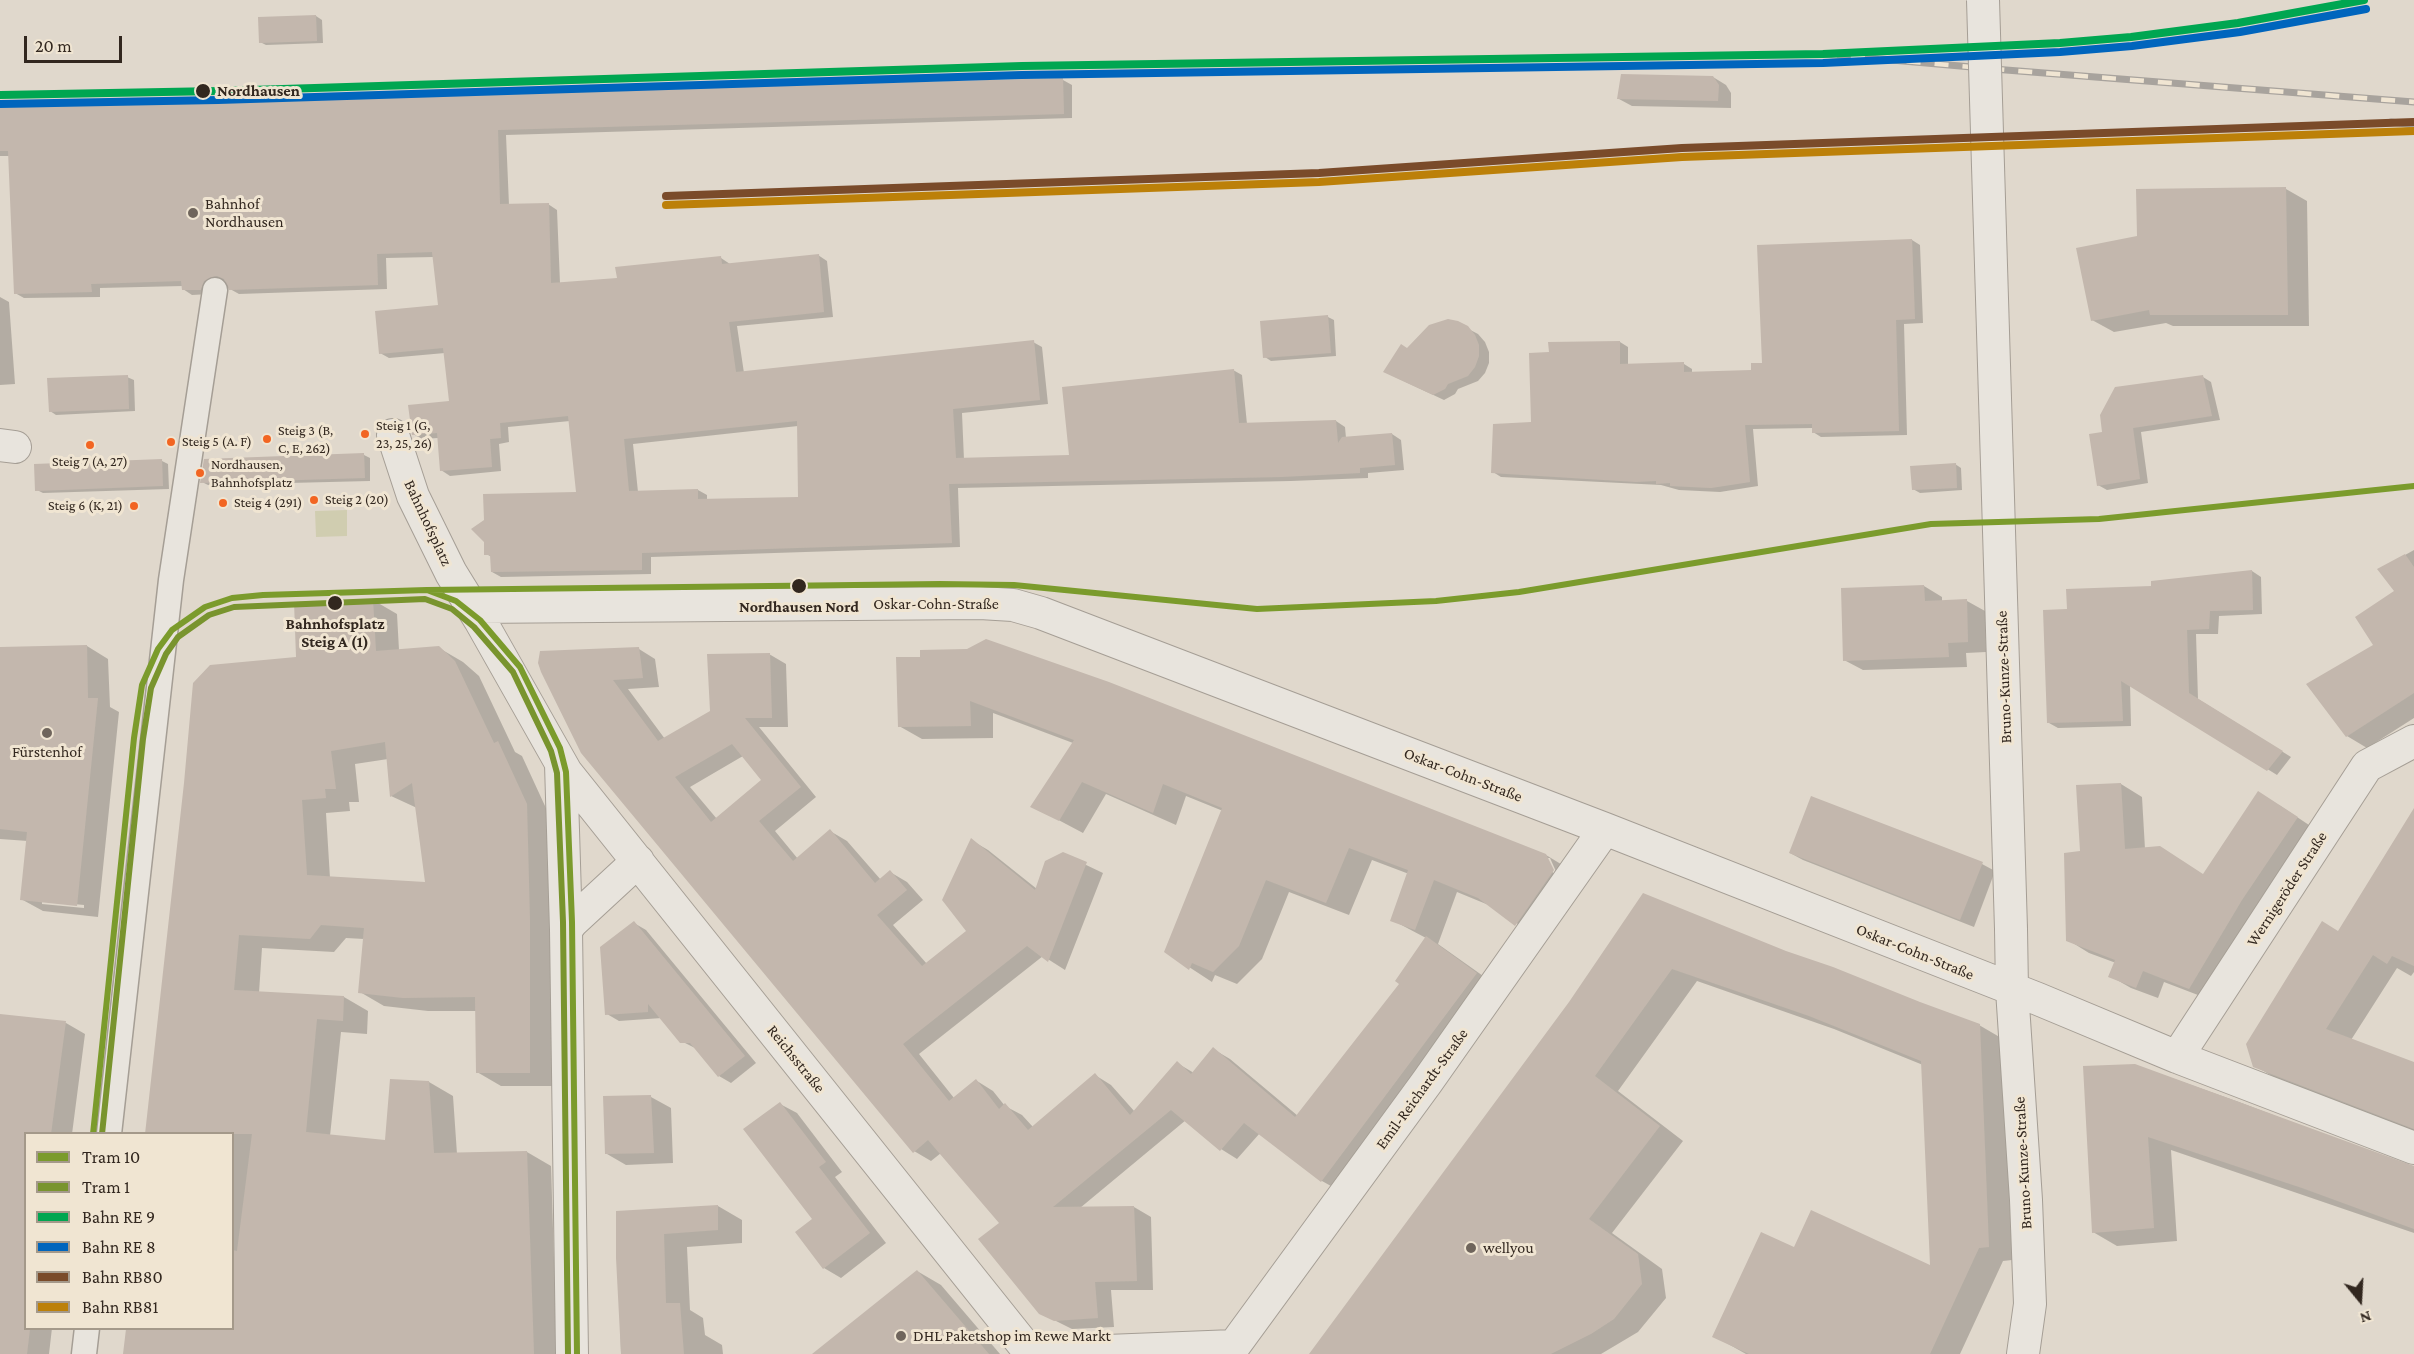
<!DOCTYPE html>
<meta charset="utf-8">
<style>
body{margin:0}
#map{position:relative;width:2414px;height:1354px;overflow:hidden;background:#e0d8cc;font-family:"Crimson Pro",serif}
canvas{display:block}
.legend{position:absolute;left:24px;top:1132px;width:210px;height:198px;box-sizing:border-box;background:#f0e5d2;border:2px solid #a4998a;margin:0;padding:8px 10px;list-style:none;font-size:18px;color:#32271f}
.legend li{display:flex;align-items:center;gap:12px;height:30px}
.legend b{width:30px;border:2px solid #a4998a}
.north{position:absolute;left:2330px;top:1270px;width:60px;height:60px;-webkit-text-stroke:4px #f0e5d2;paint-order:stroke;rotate:162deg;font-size:16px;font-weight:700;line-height:24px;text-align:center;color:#32271f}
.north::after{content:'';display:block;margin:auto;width:21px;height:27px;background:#32271f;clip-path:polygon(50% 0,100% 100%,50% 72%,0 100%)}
.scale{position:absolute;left:24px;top:36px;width:98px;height:27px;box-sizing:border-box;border:3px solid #32271f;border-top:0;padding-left:8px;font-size:18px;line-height:21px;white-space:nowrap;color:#32271f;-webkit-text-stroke:4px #f0e5d2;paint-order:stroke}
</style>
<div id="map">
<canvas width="2414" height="1354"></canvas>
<ul class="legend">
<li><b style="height:8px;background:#7b9b2c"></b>Tram 10</li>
<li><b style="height:8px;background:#79942e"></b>Tram 1</li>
<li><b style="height:8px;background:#00a651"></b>Bahn RE 9</li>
<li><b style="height:8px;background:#0065bd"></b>Bahn RE 8</li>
<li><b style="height:8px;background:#7a4b2a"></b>Bahn RB80</li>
<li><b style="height:8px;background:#bc8009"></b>Bahn RB81</li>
</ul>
<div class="north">N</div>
<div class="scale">20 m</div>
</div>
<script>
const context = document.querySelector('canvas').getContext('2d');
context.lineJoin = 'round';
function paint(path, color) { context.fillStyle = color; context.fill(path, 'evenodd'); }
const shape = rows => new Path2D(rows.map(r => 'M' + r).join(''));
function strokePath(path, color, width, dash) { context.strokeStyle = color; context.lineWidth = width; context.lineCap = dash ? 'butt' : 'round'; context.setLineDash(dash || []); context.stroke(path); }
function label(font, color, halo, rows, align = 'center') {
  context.font = font + ' "Crimson Pro",serif'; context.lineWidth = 6; context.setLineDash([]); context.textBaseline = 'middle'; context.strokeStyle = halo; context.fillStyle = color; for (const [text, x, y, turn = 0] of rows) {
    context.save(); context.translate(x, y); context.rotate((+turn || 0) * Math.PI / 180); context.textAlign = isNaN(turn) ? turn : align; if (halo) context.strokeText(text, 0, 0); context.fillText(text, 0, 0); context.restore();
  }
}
paint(shape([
 [347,510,347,536,316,537,315,511]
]), '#d0cdb0');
paint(shape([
 [316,16,322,20,323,43,266,45,260,42],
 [1713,77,1726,85,1731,93,1731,108,1632,106,1619,99],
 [1063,80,1072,85,1072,118,506,135,509,205,548,204,557,210,560,283,618,279,721,258,730,264,818,255,827,261,833,317,737,326,744,373,1033,342,1042,347,1048,404,962,413,964,460,1071,457,1233,370,1242,375,1247,424,1336,421,1345,427,1346,438,1392,434,1401,440,1404,470,1368,473,1368,478,1291,481,958,488,960,547,651,557,651,574,501,577,492,572,492,557,486,554,578,494,570,421,508,427,509,442,499,444,501,471,450,476,441,470,438,438,422,439,413,434,451,403,445,353,389,358,380,353,440,306,434,257,386,258,387,289,239,294,230,289,226,280,213,285,210,294,192,295,183,289,183,286,100,288,100,297,24,298,15,293,9,156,0,156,0,107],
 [798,426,799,499,707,501,707,495,698,490,638,492,633,444],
 [2286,189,2307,201,2309,326,2173,326,2166,323,2114,332,2092,320,2139,238],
 [1912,240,1920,245,1923,323,1904,324,1907,435,1821,437,1813,432,1813,428,1753,429,1758,486,1720,492,1679,490,1661,485,1501,477,1493,472,1532,424,1620,342,1628,347,1628,366,1684,364,1692,369,1692,373,1752,372],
 [0,297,9,302,15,384,0,385],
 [1328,317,1334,320,1336,356,1271,361,1265,357],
 [1457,323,1478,334,1485,342,1489,352,1489,363,1485,373,1478,381,1458,389,1455,394,1444,400,1395,377,1407,349],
 [127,377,134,380,135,411,56,415,50,411],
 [2203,377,2211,382,2220,420,2141,432,2148,483,2107,490,2098,485,2103,434],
 [364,455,370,458,370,481,208,485,202,482],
 [162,461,168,464,169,489,43,493,37,490],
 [1955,464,1961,468,1962,490,1920,493,1913,489],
 [2414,550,2414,718,2367,748,2347,736,2375,645,2396,592,2380,569],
 [2252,571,2261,577,2262,614,2219,616,2218,634,2196,634,2198,699,2291,757,2277,775,2130,684,2131,726,2058,728,2049,723,2069,610,2153,588],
 [1924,586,1942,597,1942,602,1967,601,1985,611,1986,652,1966,653,1967,667,1863,670,1844,660],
 [373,600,397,614,399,650,439,648,463,662,479,676,515,752,522,756,551,819,554,1086,501,1086,477,1072,476,1011,428,1011,384,1006,360,992,364,939,346,938,334,952,262,948,259,993,344,997,368,1011,367,1034,341,1032,330,1136,386,1141,429,1082,453,1096,457,1154,527,1152,551,1166,557,1354,124,1354,127,1328,232,1328,232,1134,148,1134,298,658,295,603],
 [388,759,391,796,417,808,427,884,330,878,326,813,350,811,349,802,359,802,355,764],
 [87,646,108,659,110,707,119,712,98,917,43,911,21,899,28,841,0,839,0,649],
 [42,901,84,905,84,908,42,904],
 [639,649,655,659,659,687,628,689,665,739,712,712,769,654,786,664,788,727,759,727,816,797,775,831,798,859,830,831,847,841,881,880,890,872,907,882,923,900,893,925,927,964,968,932,971,840,988,850,1037,889,1063,854,1103,873,1065,970,1043,956,919,1054,954,1098,977,1081,993,1091,1005,1106,1022,1115,1033,1127,1095,1075,1111,1085,1135,1112,1177,1063,1194,1073,1213,1049,1230,1059,1298,1116,1401,984,1426,938,1392,920,1409,874,1372,860,1349,915,1289,892,1262,959,1237,984,1215,975,1212,982,1166,952,1223,811,1186,796,1176,825,1106,794,1083,833,1032,806,1073,743,993,713,993,738,922,739,899,726,898,658,1546,855,1569,869,1539,938,1491,906,1457,892,1438,944,1493,983,1338,1190,1322,1181,1260,1133,1237,1159,1221,1149,1186,1120,1080,1208,1134,1207,1151,1217,1153,1290,1111,1290,1114,1327,1072,1329,1040,1313,1001,1223,941,1153,931,1161,914,1151,542,671],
 [743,756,763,781,717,819,690,787],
 [1547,858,1550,858,1558,876,1555,878],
 [2121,784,2142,797,2145,849,2204,875,2279,805,2318,831,2211,1000,2164,982,2158,998,2131,988,2110,976,2116,963,2089,953,2068,940,2081,853],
 [1812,798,1982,864,1995,871,1974,927,1803,860,1790,853],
 [2414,810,2414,972,2411,976,2397,968,2351,1040,2414,1064,2414,1132,2279,1080,2255,1066],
 [1643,895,1786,953,1979,1025,2003,1039,2012,1260,2003,1261,1960,1354,1746,1354,1714,1336,1794,1249,1932,1267,1923,1065,1834,1029,1697,981,1618,1091,1683,1141,1612,1233,1662,1269,1666,1298,1638,1332,1601,1354,1311,1354,1570,1003],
 [634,923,646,930,756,1063,731,1083,719,1076,697,1049,681,1041,662,1018,619,1021,607,1014],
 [0,1015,66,1023,85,1034,72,1134,26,1134,26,1328,52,1328,49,1354,0,1354],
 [2135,1065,2239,1102,2407,1166,2414,1167,2414,1233,2171,1150,2177,1241,2117,1246,2093,1232],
 [651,1097,671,1108,673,1163,626,1165,607,1154,605,1098],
 [780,1104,797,1113,842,1172,835,1177,886,1243,841,1278,824,1268,814,1219],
 [718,1206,742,1220,742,1243,687,1247,690,1310,703,1318,705,1335,722,1345,723,1354,621,1354,617,1212],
 [917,1271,941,1285,1000,1354,815,1354]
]), '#0003');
paint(shape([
 [316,15,317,41,259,43,258,17],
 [1621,74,1713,76,1719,85,1718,101,1617,99],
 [1063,78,1064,114,498,130,500,204,549,203,551,283,617,278,615,267,721,256,722,264,819,254,824,312,729,322,736,372,1034,340,1040,400,953,409,956,458,1069,455,1062,387,1234,369,1239,423,1336,420,1338,443,1342,437,1392,433,1395,465,1360,468,1360,473,1281,477,949,484,952,543,642,553,642,570,491,572,490,555,484,555,484,542,471,529,484,520,483,494,576,492,568,416,500,423,501,438,490,439,492,467,440,471,437,433,412,435,408,405,449,401,443,348,379,354,375,311,438,305,432,252,377,254,378,285,229,290,224,279,217,276,204,281,201,290,182,290,181,281,91,284,92,292,14,294,8,151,0,151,0,106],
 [797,421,798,497,698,499,698,489,629,491,624,439],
 [2286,187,2288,315,2150,315,2149,310,2091,321,2076,248,2137,236,2136,189],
 [1912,239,1915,319,1896,320,1899,431,1812,433,1812,424,1745,425,1750,482,1711,488,1670,486,1670,483,1656,484,1656,481,1636,482,1491,473,1493,424,1531,422,1529,353,1549,352,1548,342,1620,341,1620,364,1684,362,1684,372,1751,370,1751,363,1762,363,1757,245],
 [1328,315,1331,353,1263,358,1260,321],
 [1448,319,1458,321,1468,326,1475,335,1479,345,1479,356,1475,367,1468,376,1448,384,1445,389,1433,395,1383,372,1401,344,1407,348,1429,325],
 [128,375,129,409,49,412,47,378],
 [2203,375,2212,416,2133,428,2140,479,2097,486,2089,434,2102,432,2100,415,2115,387],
 [364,453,365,478,200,483,204,459],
 [162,459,163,486,35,491,34,464],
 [1956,463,1957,488,1912,490,1910,466],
 [2405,554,2414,567,2414,693,2346,737,2306,684,2373,645,2355,617,2394,591,2377,569],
 [2252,570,2253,610,2210,611,2209,629,2187,630,2189,693,2283,751,2267,771,2121,681,2123,721,2047,723,2043,610,2067,609,2066,589,2151,586,2151,581],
 [1924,585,1925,601,1967,599,1968,642,1948,643,1949,657,1843,661,1841,588],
 [373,599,376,651,439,646,455,661,494,743,498,741,527,804,530,921,530,1073,476,1073,475,997,403,998,358,993,364,928,321,925,310,939,239,935,234,990,344,996,343,1021,317,1019,306,1132,385,1140,390,1079,429,1081,434,1153,527,1151,534,1354,123,1354,126,1329,232,1329,232,1250,237,1251,252,1134,145,1134,184,783,193,683,210,665,296,657,294,602],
 [385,742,390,797,412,783,425,882,307,875,302,800,326,798,325,789,336,789,331,751],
 [986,639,1109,682,1546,854,1554,870,1515,926,1478,898,1434,880,1415,930,1390,921,1408,870,1349,848,1326,903,1266,880,1239,946,1213,972,1192,963,1189,970,1164,952,1222,808,1163,784,1153,813,1082,782,1059,821,1030,807,1074,740,970,701,971,726,898,727,896,657,920,657,920,650,967,649],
 [87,645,88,698,98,698,77,906,20,900,27,832,0,829,0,647],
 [639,647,643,678,613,680,658,741,710,711,707,654,770,653,772,718,745,718,801,787,759,821,793,861,830,829,875,883,890,870,907,890,877,915,922,966,966,931,942,900,971,838,1035,890,1045,861,1063,852,1087,862,1048,962,1027,946,903,1044,949,1101,976,1079,999,1109,1005,1103,1028,1130,1095,1073,1130,1115,1177,1061,1191,1074,1213,1047,1295,1117,1399,984,1395,981,1426,936,1477,973,1321,1182,1244,1123,1220,1151,1171,1110,1053,1207,1134,1206,1137,1281,1095,1282,1098,1318,1054,1321,1039,1314,978,1239,999,1223,928,1140,913,1153,581,753,541,672,538,663,540,651],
 [732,744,761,780,711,822,675,777],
 [2121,783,2125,849,2160,846,2203,874,2258,791,2298,817,2242,900,2189,989,2143,971,2136,988,2108,977,2115,960,2066,941,2064,853,2080,851,2076,785],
 [1811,796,1983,862,1960,920,1789,853],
 [2414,808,2414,966,2392,956,2387,964,2373,955,2326,1029,2414,1062,2414,1129,2253,1067,2246,1044,2322,921,2338,931],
 [1643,893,1786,951,1833,967,1920,1002,1980,1024,1989,1247,1979,1248,1930,1354,1749,1354,1712,1337,1761,1232,1794,1247,1811,1210,1930,1265,1921,1061,1809,1016,1672,969,1595,1076,1660,1126,1589,1219,1638,1254,1642,1284,1614,1319,1591,1334,1551,1354,1309,1354,1569,1002],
 [634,921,745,1056,718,1077,690,1043,680,1043,648,1004,648,1012,605,1015,600,947],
 [0,1014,66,1021,51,1134,26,1134,26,1329,30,1329,27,1354,0,1354],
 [2135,1064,2414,1166,2414,1229,2302,1188,2148,1137,2154,1228,2092,1233,2083,1066],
 [651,1095,654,1153,605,1154,603,1096],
 [780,1102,826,1162,819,1167,870,1233,823,1269,795,1232,812,1219,743,1129],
 [718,1205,718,1230,664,1234,666,1303,680,1303,684,1354,621,1354,616,1258,616,1211],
 [917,1270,989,1354,812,1354]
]), '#c3b7ad');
const pedestrian = shape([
 [109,1134,171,580,215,290],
 [84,1354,87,1328]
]);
const minor = shape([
 [393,435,413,496,451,573,480,620,566,772,1031,1354],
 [0,445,15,447],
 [472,607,980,603,1013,605,1041,613,1605,829,2038,999,2177,1057,2414,1148],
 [561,764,566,930,572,1354],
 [2011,929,2012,990,2026,1200,2030,1304,2023,1354],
 [566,930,572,922,638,861],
 [2177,1057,2367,766,2414,741],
 [1234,1346,1427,1082,1605,829],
 [1031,1354,1234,1346]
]);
strokePath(pedestrian, '#a59e95', 27);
strokePath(minor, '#a59e95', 34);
strokePath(pedestrian, '#e8e4dd', 24);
strokePath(minor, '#e8e4dd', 32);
const rail = shape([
 [1823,54,2006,70,2414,102],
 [2391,122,2414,125]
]);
strokePath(rail, '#a8a39d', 7);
strokePath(rail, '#f0e5d2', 4.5, [14]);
const minorBridge = shape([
 [1983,0,2011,929]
]);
strokePath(minorBridge, '#a59e95', 34, []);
strokePath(minorBridge, '#e8e4dd', 32);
strokePath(shape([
 [0,95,218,91,1022,66,1823,54,2060,43,2131,37,2238,23,2364,0]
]), '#00a651', 8);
strokePath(shape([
 [0,104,218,100,1022,75,1823,63,2060,52,2132,46,2240,32,2366,9]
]), '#0065bd', 8);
strokePath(shape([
 [666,196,1319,173,1682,148,2414,122]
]), '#7a4b2a', 8);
strokePath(shape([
 [666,205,1319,182,1682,157,2414,131]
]), '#bc8009', 8);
strokePath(shape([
 [427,590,456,601,480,620,520,667,560,748,566,772,572,922,577,1354],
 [93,1134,134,738,142,685,158,649,172,630,205,607,232,598,263,595,427,590,940,584,1014,585,1257,609,1436,601,1519,592,1931,524,2099,519,2414,486]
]), '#7b9b2c', 6);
strokePath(shape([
 [102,1134,143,739,151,688,166,654,178,637,209,615,234,607,425,599,452,609,474,627,513,672,551,751,557,773,563,922,568,1354]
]), '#79942e', 6);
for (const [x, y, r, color] of [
 [203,91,8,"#32271f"],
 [193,213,6,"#6f655c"],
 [365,434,5,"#f26522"],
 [267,439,5,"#f26522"],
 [171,442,5,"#f26522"],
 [90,445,5,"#f26522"],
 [200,473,5,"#f26522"],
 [314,500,5,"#f26522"],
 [223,503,5,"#f26522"],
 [134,506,5,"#f26522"],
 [799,586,8,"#32271f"],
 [335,603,8,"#32271f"],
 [47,733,6,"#6f655c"],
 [1471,1248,6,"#6f655c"],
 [901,1336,6,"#6f655c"]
]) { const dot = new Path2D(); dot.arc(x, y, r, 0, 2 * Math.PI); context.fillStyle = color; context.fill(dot); strokePath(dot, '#f0e5d2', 2); }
label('14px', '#32271f', '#f0e5d2', [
 ["Steig 1 (G,",376,426],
 ["23, 25, 26)",376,444],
 ["Steig 3 (B,",278,431],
 ["C, E, 262)",278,449],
 ["Steig 5 (A. F)",182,442],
 ["Steig 7 (A, 27)",90,462,"center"],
 ["Nordhausen,",211,465],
 ["Bahnhofsplatz",211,483],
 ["Steig 2 (20)",325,500],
 ["Steig 4 (291)",234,503],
 ["Steig 6 (K, 21)",123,506,"right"]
], 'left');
label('bold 16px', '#32271f', '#f0e5d2', [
 ["Nordhausen",217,91,"left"],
 ["Nordhausen Nord",799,607],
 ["Bahnhofsplatz",335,624],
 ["Steig A (1)",335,642]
]);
label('16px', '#32271f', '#f0e5d2', [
 ["Bahnhof",205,204],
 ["Nordhausen",205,222],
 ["Fürstenhof",47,752,"center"],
 ["wellyou",1483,1248],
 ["DHL Paketshop im Rewe Markt",913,1336]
], 'left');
label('16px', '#32271f', '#f0e5d2', [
 ["Bahnhofsplatz",428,523,65],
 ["Oskar-Cohn-Straße",936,604],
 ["Bruno-Kunze-Straße",2004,677,-92],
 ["Oskar-Cohn-Straße",1463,775,21],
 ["Wernigeröder Straße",2287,889,-57],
 ["Oskar-Cohn-Straße",1915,952,22],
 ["Reichsstraße",796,1059,51],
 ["Emil-Reichardt-Straße",1422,1089,-54],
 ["Bruno-Kunze-Straße",2023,1163,-93]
]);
</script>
